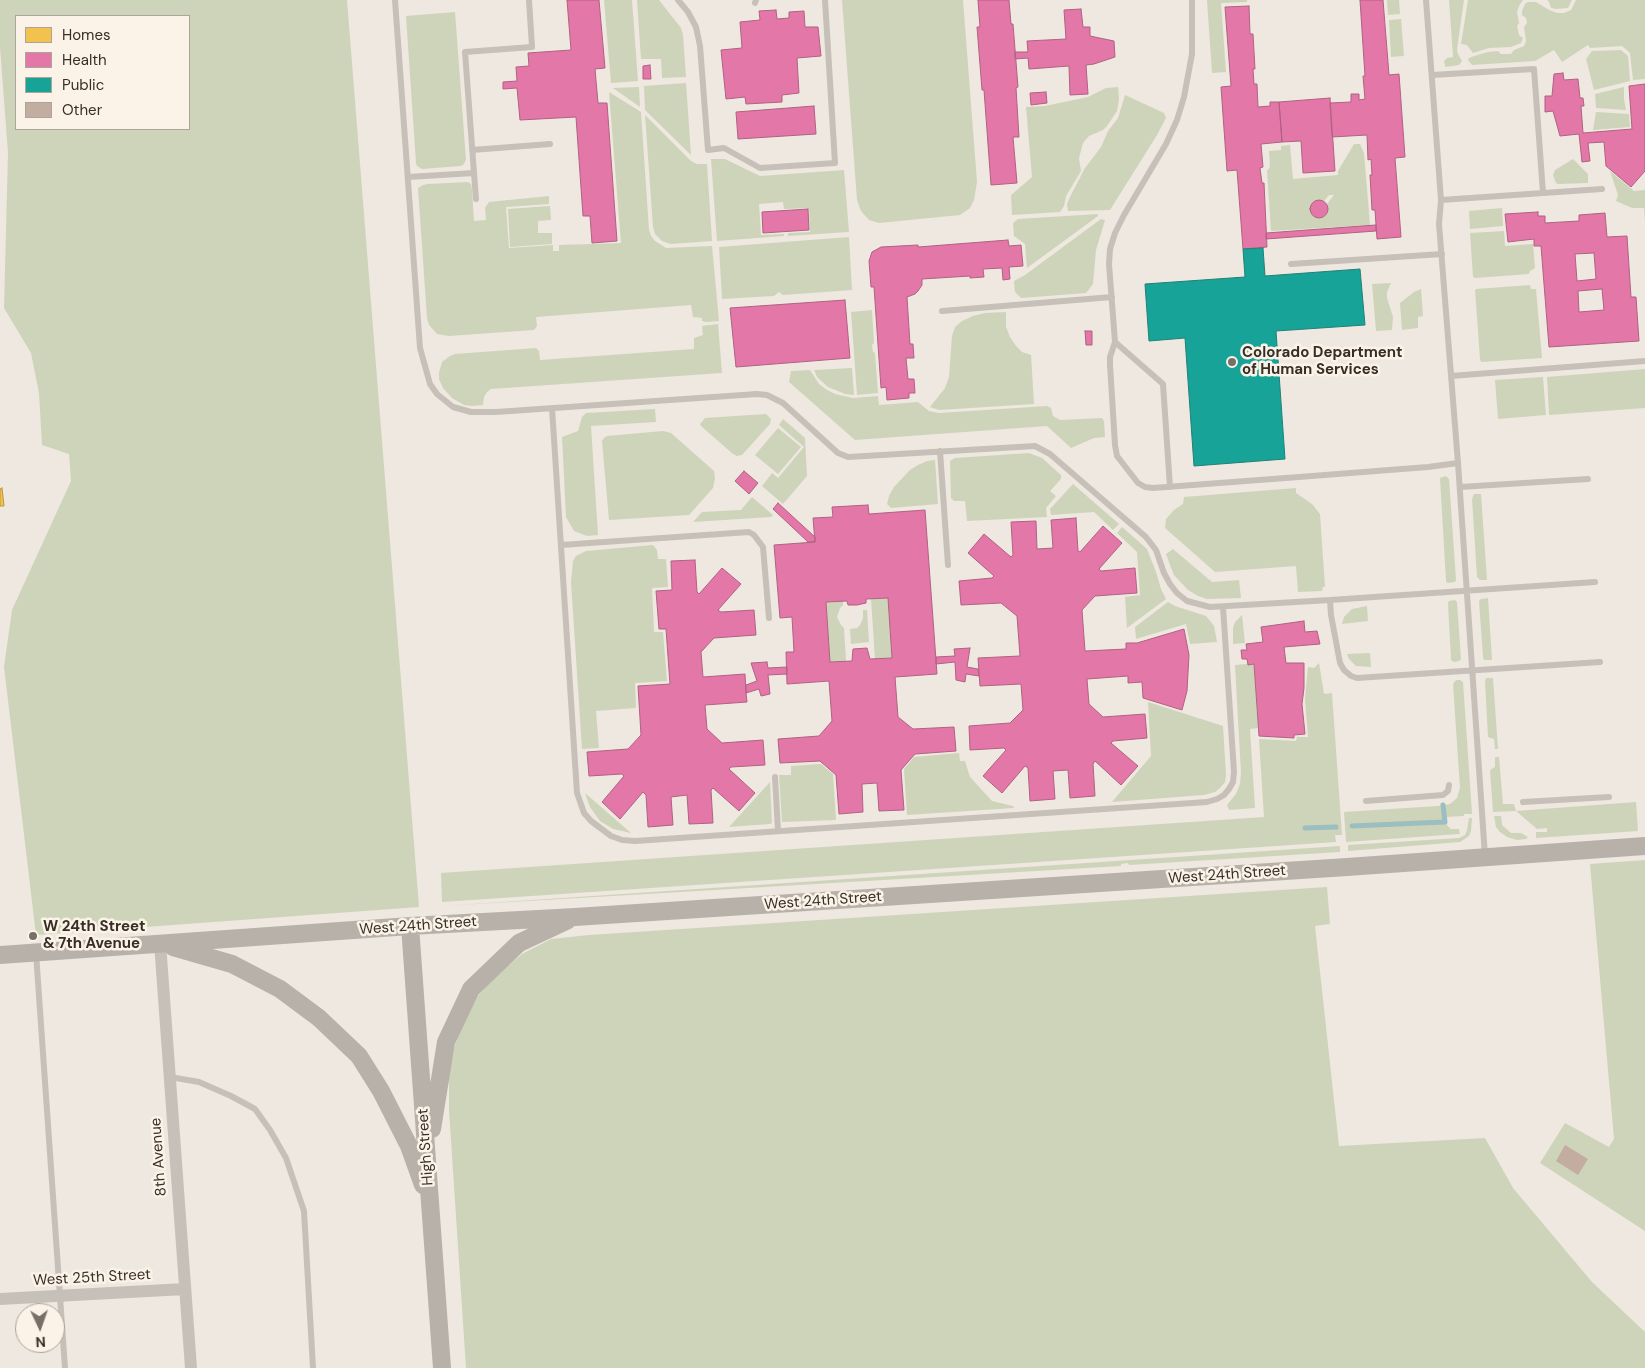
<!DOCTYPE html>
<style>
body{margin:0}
#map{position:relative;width:1645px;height:1368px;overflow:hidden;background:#eee8e0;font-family:"DM Sans",sans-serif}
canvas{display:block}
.legend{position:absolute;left:15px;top:15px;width:175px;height:115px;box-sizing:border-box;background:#fbf3e7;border:1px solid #ada49a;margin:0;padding:6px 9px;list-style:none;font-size:15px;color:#382e27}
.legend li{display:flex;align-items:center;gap:10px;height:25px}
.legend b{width:25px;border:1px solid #ada49a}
.north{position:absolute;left:15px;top:1303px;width:50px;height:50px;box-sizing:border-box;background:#fbf3e7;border:1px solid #ada49a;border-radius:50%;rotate:177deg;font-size:14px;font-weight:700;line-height:20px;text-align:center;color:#382e27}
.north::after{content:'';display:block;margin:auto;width:18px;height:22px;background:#786f68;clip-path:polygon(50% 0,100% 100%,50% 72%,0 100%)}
</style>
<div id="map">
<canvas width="1645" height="1368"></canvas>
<ul class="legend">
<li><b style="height:14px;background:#f2c14e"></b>Homes</li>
<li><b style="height:14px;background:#e377a8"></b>Health</li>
<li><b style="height:14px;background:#17a398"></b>Public</li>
<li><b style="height:14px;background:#c3ada0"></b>Other</li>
</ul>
<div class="north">N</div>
</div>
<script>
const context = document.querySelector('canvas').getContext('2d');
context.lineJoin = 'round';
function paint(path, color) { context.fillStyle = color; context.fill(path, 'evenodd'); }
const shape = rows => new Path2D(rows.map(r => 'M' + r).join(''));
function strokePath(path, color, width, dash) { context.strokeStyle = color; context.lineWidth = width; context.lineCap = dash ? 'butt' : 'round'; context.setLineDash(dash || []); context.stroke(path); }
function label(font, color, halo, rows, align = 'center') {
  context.font = font + ' "DM Sans",sans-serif'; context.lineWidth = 5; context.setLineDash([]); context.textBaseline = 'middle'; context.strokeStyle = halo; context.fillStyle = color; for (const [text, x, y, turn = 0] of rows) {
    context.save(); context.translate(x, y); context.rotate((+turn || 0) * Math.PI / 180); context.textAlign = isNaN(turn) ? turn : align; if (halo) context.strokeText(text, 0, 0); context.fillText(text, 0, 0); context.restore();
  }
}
paint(shape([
 [0,0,347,0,419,907,36,935,4,667,12,610,71,481,69,454,42,445,39,393,31,353,4,308,8,153,0,47],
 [16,16,189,16,189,129,16,129],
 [604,0,632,0,638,81,611,83],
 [637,0,659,0,681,28,683,35,686,77,662,78,661,59,641,59],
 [842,0,963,0,977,182,974,200,970,208,960,215,879,223,869,220,861,211,857,200],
 [1207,0,1247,0,1247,2,1221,3,1226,72,1212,73],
 [1387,0,1399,0,1400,14,1388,15],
 [1449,0,1464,0,1457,49,1458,54,1462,61,1459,65,1446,67,1445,66,1444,61,1447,58,1453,57],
 [1468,0,1523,0,1519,6,1517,12,1519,23,1517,26,1519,35,1523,38,1521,43,1511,47,1489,48,1473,53,1467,45,1461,44],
 [1547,0,1572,0,1568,8,1556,9,1551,8,1549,2],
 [1576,0,1645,0,1645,79,1633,80,1630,53,1622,46,1590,48,1588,45,1562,62,1554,50,1535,61,1472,65,1468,60,1469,58,1474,56,1488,52,1498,51,1501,54,1511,54,1514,50,1524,46,1526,41,1524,27,1527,23,1526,18,1522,15,1522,11,1525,4,1528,2,1536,2,1549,10,1557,13,1564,13,1571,10],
 [455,12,466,160,463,165,460,166,422,169,417,166,416,163,406,16],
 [1401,19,1404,56,1391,57,1389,20],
 [1621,50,1628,56,1630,81,1594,90,1586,59,1592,51],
 [686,83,691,155,645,110,644,86],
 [639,87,640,107,613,88],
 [1118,87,1119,99,1117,111,1107,126,1103,130,1089,136,1083,143,1079,158,1081,171,1066,196,1064,206,1060,212,1012,215,1011,195,1032,177,1026,107,1045,106,1088,97,1106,88],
 [1624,87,1624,99,1626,110,1596,108,1595,94],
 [609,92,641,112,649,230,651,236,655,241,666,248,712,246,719,321,706,322,702,321,702,318,693,317,691,305,536,317,537,326,534,330,449,336,437,334,429,325,427,318,418,188,423,185,428,184,468,182,471,184,472,189,474,221,486,220,485,208,489,202,549,196,549,204,506,207,509,248,553,245,553,251,559,251,559,245,621,243],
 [1125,95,1164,113,1166,118,1157,135,1110,210,1068,211,1067,204,1071,195,1085,168,1101,147,1108,131,1118,118],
 [1596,112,1629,114,1630,127,1593,130],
 [645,115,691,161,697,164,707,164,712,241,671,244,662,241,655,234,653,227],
 [1354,144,1360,144,1364,153,1370,225,1271,231,1267,171,1270,167,1269,151,1281,150,1281,146,1290,145,1293,179,1338,175,1338,171],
 [1329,195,1334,195,1327,204,1328,212,1324,217,1316,217,1311,213,1310,206,1316,201,1324,201],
 [711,159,725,159,760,176,844,170,849,232,788,236,788,233,810,232,809,208,784,209,783,202,759,204,761,235,784,234,784,236,717,241],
 [1573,159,1588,174,1588,183,1558,184,1556,183,1553,175,1555,170],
 [1610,171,1634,191,1645,190,1645,221,1644,208,1632,208,1616,201,1618,195],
 [550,206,551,220,538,221,538,233,552,233,552,244,510,247,508,209],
 [1502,208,1503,226,1470,229,1469,211],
 [1098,214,1098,216,1027,268,1025,244,1014,236,1013,223,1018,219],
 [1101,219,1105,220,1096,250,1093,284,1086,293,1021,298,1015,292,1014,281,1025,275],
 [1504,231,1505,246,1533,244,1535,268,1530,271,1529,274,1475,278,1473,277,1470,233],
 [849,237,852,290,783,295,779,292,774,296,722,299,719,247],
 [1391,283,1387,292,1387,298,1393,317,1392,330,1376,331,1372,284],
 [1530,285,1531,289,1536,289,1542,358,1481,362,1480,359,1475,290,1476,289],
 [1421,289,1423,316,1418,317,1418,328,1402,330,1400,303,1414,292],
 [872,310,874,343,872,345,873,352,875,353,878,393,857,395,851,312],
 [1006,312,1006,327,1010,337,1016,346,1022,352,1031,355,1034,404,939,410,930,407,945,388,949,377,952,336,955,327,962,321,973,316,985,313],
 [718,324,722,373,491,389,487,392,484,397,483,405,472,406,464,405,452,398,443,388,439,379,439,373,442,362,450,356,455,354,536,348,539,351,540,360,694,349,694,338,703,335,702,326],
 [852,368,854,395,845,394,828,387,817,377,814,370],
 [1645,369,1645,408,1549,415,1547,377],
 [810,370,819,384,827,390,835,394,853,398,878,396,879,405,918,402,929,411,939,413,1047,406,1051,408,1053,416,1060,420,1102,418,1104,421,1105,437,1094,438,1071,448,1047,426,855,440,789,382,791,371],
 [1543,377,1546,415,1498,419,1495,380],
 [655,409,656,422,591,426,598,535,587,536,574,531,566,517,562,437,578,431,582,417,586,413],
 [766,414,771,419,770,424,742,455,737,456,733,454,701,426,700,424,705,418],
 [783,419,805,438,807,476,783,504,762,486,772,473,778,478,804,447,779,425],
 [778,428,801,447,778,474,755,455],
 [663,431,671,433,714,471,715,478,713,488,689,515,609,520,602,441,604,438,607,436],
 [1029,453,1042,458,1061,475,1061,479,1050,491,1056,496,1046,508,1047,517,967,521,965,501,954,501,951,498,950,461,955,458],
 [935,460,938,504,891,508,887,504,889,496,894,487,910,470,918,465,927,461],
 [1446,476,1449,479,1456,580,1455,582,1447,583,1446,581,1440,478],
 [1073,484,1119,524,1113,530,1094,512,1051,515,1050,509],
 [1296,488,1296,493,1312,504,1320,514,1325,587,1323,587,1322,591,1298,592,1296,566,1215,572,1165,528,1166,519,1174,510,1183,504,1184,497],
 [1474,494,1481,494,1487,580,1480,580,1477,577,1472,499],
 [752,497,773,515,771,517,693,522,702,512,741,510],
 [1122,527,1147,549,1156,572,1161,589,1166,599,1127,628,1125,597,1140,595,1137,552,1117,533],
 [653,545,657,550,658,559,666,559,668,587,652,588,654,632,663,632,667,681,635,683,636,708,596,711,599,748,582,749,571,582,573,561,576,556,586,551],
 [1173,549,1212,582,1239,580,1241,598,1207,599,1198,596,1188,590,1174,575,1170,565,1166,554],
 [888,598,892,658,875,659,871,599],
 [1488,598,1492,660,1484,660,1483,657,1479,601,1481,599],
 [1455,600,1457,602,1461,659,1459,661,1454,662,1451,660,1448,603,1449,601],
 [843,601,843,605,840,608,837,617,841,625,844,628,846,661,830,662,826,602],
 [1168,602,1175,606,1206,616,1214,626,1217,642,1190,644,1186,624,1136,639,1135,627],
 [1367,606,1368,621,1342,624,1344,617,1352,609],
 [863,610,867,610,869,642,851,644,850,629,857,628,860,625,863,618],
 [1242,615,1245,643,1233,644,1233,628,1235,622],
 [1370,653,1371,667,1356,666,1349,659,1347,654],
 [1319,663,1324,694,1332,693,1342,835,1335,835,1336,842,442,902,441,873,1264,817,1259,739,1296,741,1297,737,1308,737,1305,699,1308,667,1314,668],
 [1247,664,1254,665,1258,728,1250,729,1255,808,1229,810,1227,805,1236,794,1240,784,1241,773,1235,665],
 [1486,678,1493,678,1498,749,1495,749,1494,739,1488,737,1485,681],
 [1456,680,1460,680,1463,682,1472,814,1464,814,1464,816,1446,817,1446,824,1451,829,1459,829,1460,834,1346,842,1344,812,1438,806,1450,804,1457,798,1460,788,1453,684],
 [1148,702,1223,726,1226,775,1225,782,1220,788,1215,792,1204,795,1112,802,1151,756],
 [959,753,960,761,965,761,970,777,992,801,1013,806,1014,808,907,815,904,769,914,757],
 [1495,757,1499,757,1503,804,1514,804,1516,811,1636,802,1638,831,1536,838,1536,832,1547,832,1547,828,1537,829,1516,811,1493,812,1490,770,1495,767],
 [821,764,833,774,836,820,782,822,779,775,791,775,791,766],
 [770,782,772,823,770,824,729,827],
 [585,793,631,833,613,829,600,821,590,807],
 [1494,816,1501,816,1502,825,1511,833,1521,833,1528,837,1526,839,1517,840,1507,837,1500,832,1496,827],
 [1469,818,1472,818,1471,831,1469,836,1460,842,1348,851,1348,845,1459,838,1465,835,1467,830],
 [1340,846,1340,852,1129,865,1128,863,1121,864,1121,866,443,906],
 [1645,860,1645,1231,1540,1163,1565,1123,1609,1147,1614,1139,1590,864],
 [1327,887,1330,924,1315,926,1339,1146,1485,1138,1513,1188,1592,1282,1645,1332,1645,1368,466,1368,449,1110,449,1072,454,1048,464,1021,476,998,491,980,522,954,551,939,589,935]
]), '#ced4b9');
const homes = shape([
 [2,488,4,506,0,506,0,489,2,488]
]);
paint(homes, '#f2c14e');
strokePath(homes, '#ba9542', 1);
const health = shape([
 [567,0,599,0,605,68,595,69,598,103,607,103,617,241,592,243,590,216,583,216,576,117,520,120,517,88,503,89,503,82,517,81,516,67,529,66,528,53,571,50,567,0],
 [978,0,1009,0,1011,24,1013,24,1018,87,1016,88,1019,137,1013,137,1017,183,991,185,984,90,982,90,977,27,980,27,978,0],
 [1360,0,1383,0,1389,75,1399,74,1405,157,1395,158,1401,237,1377,239,1375,210,1372,210,1370,175,1372,175,1371,159,1368,160,1367,135,1332,137,1330,103,1351,102,1351,94,1359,94,1359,100,1365,99,1363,76,1365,76,1360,0],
 [1249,6,1250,34,1253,34,1255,69,1253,69,1254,84,1257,84,1258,107,1270,106,1270,102,1279,102,1282,142,1261,144,1263,167,1260,168,1262,183,1264,183,1267,247,1243,249,1237,170,1227,171,1221,87,1231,86,1225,7,1249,6],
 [1081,9,1083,27,1090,27,1090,36,1114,41,1115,57,1094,64,1086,65,1088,94,1070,95,1069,66,1029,69,1028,58,1015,59,1015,52,1028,52,1027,41,1066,39,1064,10,1081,9],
 [776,10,777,19,789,18,789,12,804,11,805,27,818,27,821,56,797,58,799,93,782,95,782,102,746,104,745,97,726,99,721,50,742,48,740,22,760,20,759,11,776,10],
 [650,65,651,79,643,79,643,66,650,65],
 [1563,73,1564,80,1578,79,1580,98,1583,98,1584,106,1581,106,1583,133,1632,129,1629,86,1645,84,1645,171,1631,187,1606,166,1604,142,1588,143,1590,161,1582,162,1579,134,1560,136,1553,111,1545,112,1545,96,1552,96,1554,74,1563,73],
 [1046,92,1047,103,1031,105,1030,93,1046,92],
 [1330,98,1335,171,1303,173,1301,141,1282,142,1279,102,1330,98],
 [814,106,816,134,738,139,736,112,814,106],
 '1310 209a9 9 0 1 1 18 0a9 9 0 1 1-18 0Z',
 [808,209,809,230,763,233,762,212,808,209],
 [1538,212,1538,216,1545,216,1545,223,1579,221,1579,215,1605,213,1607,237,1627,236,1631,297,1636,297,1639,341,1549,347,1541,246,1534,246,1534,239,1508,242,1505,214,1538,212],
 [1594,253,1596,279,1577,281,1575,254,1594,253],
 [1602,289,1604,310,1579,312,1578,291,1602,289],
 [1376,225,1376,231,1266,239,1266,233,1376,225],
 [1008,240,1009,246,1021,245,1023,266,1009,267,1010,279,1003,280,1002,268,983,269,984,277,970,278,970,276,922,279,922,285,918,291,915,294,907,297,910,344,913,344,914,358,906,358,908,379,914,379,915,393,909,393,909,398,887,400,886,387,881,388,874,287,871,287,869,261,872,252,881,247,918,245,918,247,1008,240],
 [845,300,850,358,736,367,730,308,845,300],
 [1085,331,1092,331,1092,345,1086,345,1085,331],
 [744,471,758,483,749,494,735,481,744,471],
 [778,503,815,537,815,542,808,542,773,509,778,503],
 [868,505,869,514,925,510,937,674,895,677,898,717,913,729,954,727,956,751,915,754,901,770,904,810,879,811,877,783,862,784,863,812,839,814,836,775,820,761,780,763,778,739,819,736,832,721,829,681,787,684,786,652,794,652,792,617,780,618,774,545,815,542,813,518,833,517,832,507,868,505],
 [888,598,892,658,870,659,867,648,853,649,852,661,830,662,826,602,847,601,848,605,857,605,866,603,866,599,888,598],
 [1076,518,1078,551,1080,552,1103,526,1122,543,1099,569,1101,571,1135,568,1137,593,1095,596,1082,610,1085,651,1126,649,1126,643,1137,643,1184,629,1189,655,1187,691,1182,710,1143,698,1142,682,1128,683,1128,676,1087,679,1089,704,1103,717,1145,714,1147,738,1113,741,1111,743,1138,766,1121,785,1095,761,1093,764,1095,796,1070,798,1068,770,1053,771,1055,799,1030,801,1028,768,1025,766,1002,793,983,776,1006,750,1004,748,970,750,969,726,1010,723,1023,710,1021,684,980,686,978,658,1020,656,1017,616,1001,603,961,605,959,581,992,578,994,576,968,553,984,534,1011,557,1013,555,1011,522,1036,521,1037,549,1053,548,1051,520,1076,518],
 [695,560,697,592,699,594,722,568,741,584,718,610,721,612,754,610,756,635,714,638,701,652,703,677,745,674,746,693,747,702,705,705,707,729,722,743,763,740,765,765,731,767,729,769,755,793,739,811,713,788,711,790,713,823,689,824,687,795,671,797,673,825,648,827,646,795,643,792,620,819,602,802,624,776,622,774,589,776,587,752,628,749,641,735,638,686,670,684,666,629,659,629,656,591,672,590,671,561,695,560],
 [1304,621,1305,632,1317,631,1320,644,1284,647,1286,663,1304,663,1304,688,1302,704,1305,734,1294,735,1294,738,1259,736,1254,664,1248,665,1247,659,1242,659,1241,650,1247,650,1246,644,1263,642,1261,627,1304,621],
 [970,648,967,667,978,669,979,676,966,674,965,682,956,680,955,662,936,664,936,657,955,656,954,649,970,648],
 [767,662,768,668,787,667,787,674,768,675,770,694,761,696,759,689,746,693,746,685,757,681,751,663,767,662]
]);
paint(health, '#e377a8');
strokePath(health, '#b06181', 1);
const public = shape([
 [1263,248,1265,276,1360,269,1365,325,1276,331,1285,459,1194,466,1185,338,1149,341,1145,284,1245,277,1243,249,1263,248]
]);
paint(public, '#17a398');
strokePath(public, '#218076', 1);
strokePath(shape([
 [1352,826,1445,822,1443,805],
 [1305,828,1336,827]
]), '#9bbec0', 5);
paint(shape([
 [1565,1145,1588,1159,1578,1175,1556,1161]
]), '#c3ada0');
strokePath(shape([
 [395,0,420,348,430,384,437,394,453,407,471,412,496,412,757,394,767,395,783,403,838,453,848,457,1035,446,1050,454,1146,537,1156,550,1164,573,1170,584,1177,593,1187,601,1210,607,1330,600],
 [678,0,688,12,696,27,700,46,708,150,724,148,760,168,835,163,825,0],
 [1192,0,1192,54,1184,97,1177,120,1166,144,1124,215,1115,233,1110,249,1109,264,1115,342,1110,357,1110,365,1115,445,1117,456,1138,483,1145,487,1153,488,1299,477,1428,467,1458,463],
 [1426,0,1441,200,1439,224,1458,463,1485,856],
 [755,3,756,0],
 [1432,75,1534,69,1543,193],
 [472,150,550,144],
 [474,173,476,199],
 [408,177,474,173,465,52,532,47,529,0],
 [1441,200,1602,189],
 [1291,264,1442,254],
 [942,311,1112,297],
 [1115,342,1163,384,1170,487],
 [1451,376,1645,361],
 [552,408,577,793,584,813,591,821,611,836,622,840,635,841,1207,802,1217,799,1224,795,1229,789,1233,782,1234,772,1223,607],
 [940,451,948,565],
 [1460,487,1588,479],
 [561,545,749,532,754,535,763,547,769,618],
 [1595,582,1330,600,1331,615,1340,663,1344,670,1351,676,1357,678,1600,662],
 [775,777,778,831],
 [1366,801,1443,795,1448,791,1449,785],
 [1523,802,1609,797],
 [36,953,65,1368],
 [170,1077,199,1082,231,1096,255,1109,270,1130,286,1158,304,1211,313,1368]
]), '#c7c0b9', 6);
strokePath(shape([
 [160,943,191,1368],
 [0,1299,185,1289]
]), '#c7c0b9', 12);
strokePath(shape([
 [410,926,442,1368],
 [173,947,232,964,280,989,319,1018,359,1056,381,1091,409,1146,423,1185],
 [0,955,410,926,575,917,1347,867,1645,846],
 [432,1129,446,1042,471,989,519,943,568,920]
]), '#b8b1aa', 18);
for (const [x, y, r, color] of [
 [1232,362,5,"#786f68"],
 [33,936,5,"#786f68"]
]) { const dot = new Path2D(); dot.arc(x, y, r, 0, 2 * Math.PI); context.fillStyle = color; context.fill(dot); strokePath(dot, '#fbf3e7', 2); }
label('bold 15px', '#382e27', '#fbf3e7', [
 ["Colorado Department",1242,353],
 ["of Human Services",1242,370],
 ["W 24th Street",43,927],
 ["& 7th Avenue",43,944]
], 'left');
label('15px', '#382e27', '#fbf3e7', [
 ["West 24th Street",1227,875,-4],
 ["West 24th Street",823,901,-4],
 ["West 24th Street",418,926,-4],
 ["High Street",426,1147,-94],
 ["8th Avenue",159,1157,-94],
 ["West 25th Street",92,1278,-3]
]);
</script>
